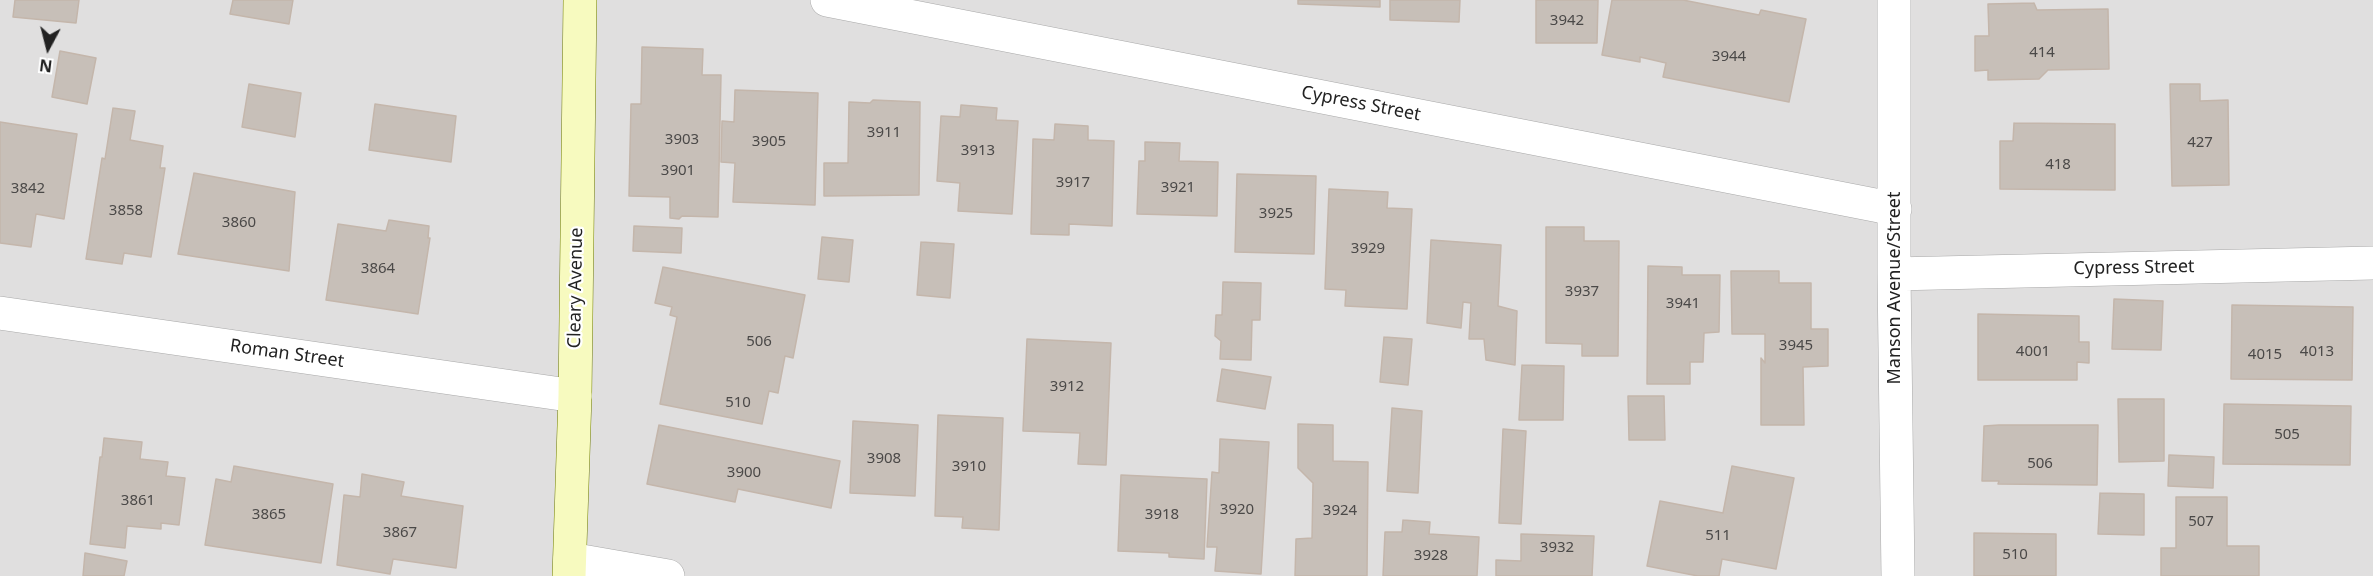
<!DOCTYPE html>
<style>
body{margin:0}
#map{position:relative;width:2373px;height:576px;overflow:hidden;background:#f2efe9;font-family:"Noto Sans",sans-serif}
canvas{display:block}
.north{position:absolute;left:18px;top:18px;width:60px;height:60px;-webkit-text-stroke:4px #fff;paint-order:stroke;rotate:187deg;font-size:16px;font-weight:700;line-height:24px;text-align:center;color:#222}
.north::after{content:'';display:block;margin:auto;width:21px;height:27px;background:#222;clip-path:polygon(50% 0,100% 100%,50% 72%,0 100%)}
</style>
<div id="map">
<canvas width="2373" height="576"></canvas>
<div class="north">N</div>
</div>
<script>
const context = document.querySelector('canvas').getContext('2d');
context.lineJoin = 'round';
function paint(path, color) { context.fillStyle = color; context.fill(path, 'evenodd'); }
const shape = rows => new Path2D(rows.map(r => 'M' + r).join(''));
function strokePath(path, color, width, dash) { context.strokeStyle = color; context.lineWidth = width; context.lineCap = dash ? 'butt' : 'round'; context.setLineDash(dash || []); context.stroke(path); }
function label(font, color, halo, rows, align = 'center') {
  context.font = font + ' "Noto Sans",sans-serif'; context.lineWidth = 4.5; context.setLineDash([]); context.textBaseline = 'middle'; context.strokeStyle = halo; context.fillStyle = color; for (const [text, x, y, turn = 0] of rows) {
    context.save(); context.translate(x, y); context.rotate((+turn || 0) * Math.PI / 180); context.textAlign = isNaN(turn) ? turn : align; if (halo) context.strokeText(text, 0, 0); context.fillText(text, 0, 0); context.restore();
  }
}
paint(shape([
 [0,0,2373,0,2373,576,0,576]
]), '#e0dfdf');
const building = shape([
 [15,0,79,0,76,23,13,17,15,0],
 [233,0,293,0,289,24,230,14,233,0],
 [1298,0,1380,0,1380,7,1298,4,1298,0],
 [1390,0,1460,0,1459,22,1390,20,1390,0],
 [1536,0,1598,0,1597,43,1536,43,1536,0],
 [1612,0,1683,0,1759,15,1761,10,1806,19,1789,102,1663,77,1666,63,1640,57,1640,62,1602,55,1612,0],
 [2034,3,2037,10,2108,9,2109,69,2048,70,2039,79,1988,80,1988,70,1975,71,1975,36,1989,36,1988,4,2034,3],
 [642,47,703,49,702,75,721,75,718,217,682,216,679,219,670,218,670,197,629,196,631,104,641,104,642,47],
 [60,51,96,58,87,104,52,97,60,51],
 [249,84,301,93,295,137,242,127,249,84],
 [2170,84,2200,84,2200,101,2228,100,2229,185,2172,186,2170,84],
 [735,90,818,93,815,205,733,202,735,163,721,162,722,121,734,122,735,90],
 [873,100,920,102,919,195,824,196,824,163,848,163,849,102,870,103,873,100],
 [375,104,456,116,451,162,369,150,375,104],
 [961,105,997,108,996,120,1018,121,1012,214,958,211,960,183,937,181,941,116,960,117,961,105],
 [113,108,135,111,130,140,163,146,160,168,165,168,151,257,124,253,122,264,86,259,102,158,105,159,113,108],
 [0,122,77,134,64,219,36,214,31,247,0,243,0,122],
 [2014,123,2115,124,2115,190,2000,189,2000,141,2013,141,2014,123],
 [1055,124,1088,126,1088,140,1114,141,1112,226,1069,224,1069,235,1031,234,1033,139,1054,140,1055,124],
 [1145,142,1180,143,1179,161,1218,162,1217,216,1137,214,1139,161,1145,161,1145,142],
 [194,173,295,192,289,271,178,254,194,173],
 [1237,174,1316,176,1314,254,1235,252,1237,174],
 [1329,189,1388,192,1387,208,1412,209,1407,309,1345,306,1346,290,1325,289,1329,189],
 [389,220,429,226,428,238,430,238,418,314,326,300,338,224,386,231,389,220],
 [634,226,682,228,681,253,633,251,634,226],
 [1546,227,1584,227,1584,241,1619,241,1618,356,1582,356,1582,344,1546,343,1546,227],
 [822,237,853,240,849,282,818,279,822,237],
 [1431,240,1501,245,1498,306,1517,311,1515,365,1486,360,1484,339,1469,339,1471,303,1463,302,1461,328,1427,323,1431,240],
 [921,242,954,244,950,298,917,295,921,242],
 [1648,266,1682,267,1682,275,1720,275,1719,332,1704,333,1703,362,1690,362,1690,384,1647,384,1648,266],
 [663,267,805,295,793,358,785,356,778,393,769,391,762,424,660,404,677,317,670,315,672,307,655,303,663,267],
 [1731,271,1779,271,1779,283,1811,283,1811,329,1828,329,1828,366,1803,367,1804,425,1761,425,1761,358,1765,363,1765,334,1732,334,1731,271],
 [1223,282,1261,283,1260,320,1252,320,1251,360,1220,359,1221,341,1215,336,1216,315,1222,315,1223,282],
 [2114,299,2163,301,2161,350,2112,349,2114,299],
 [2232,305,2353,307,2352,380,2231,379,2232,305],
 [1978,314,2079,316,2079,342,2089,342,2089,363,2077,362,2077,380,1978,380,1978,314],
 [1384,337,1412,339,1408,385,1380,382,1384,337],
 [1027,339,1111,343,1106,465,1078,464,1080,433,1023,431,1027,339],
 [1522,365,1564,366,1563,420,1519,420,1522,365],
 [1222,369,1271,377,1265,409,1217,401,1222,369],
 [1628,396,1664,396,1665,440,1629,440,1628,396],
 [2118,399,2164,399,2164,461,2119,462,2118,399],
 [2224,404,2351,406,2350,465,2223,464,2224,404],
 [1392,408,1422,411,1418,493,1387,491,1392,408],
 [938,415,1003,418,999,530,962,528,963,517,935,516,938,415],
 [853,421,918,425,915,496,850,493,853,421],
 [1298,424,1333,425,1333,461,1368,462,1367,576,1295,576,1296,539,1312,538,1313,483,1298,468,1298,424],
 [659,425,840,461,831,508,738,489,735,502,647,484,659,425],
 [1999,425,2098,425,2097,485,1998,484,1999,481,1982,481,1984,426,1999,425],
 [1503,429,1526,431,1521,524,1499,523,1503,429],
 [104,438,142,442,140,459,168,462,166,476,185,478,179,525,161,523,161,529,127,526,125,548,90,544,100,457,102,457,104,438],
 [1220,439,1269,442,1261,574,1215,571,1217,547,1207,547,1212,472,1219,473,1220,439],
 [2169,455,2214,457,2213,488,2168,486,2169,455],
 [234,466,333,484,321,563,205,545,216,479,231,482,234,466],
 [1732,466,1794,478,1776,569,1722,559,1719,576,1698,576,1647,566,1660,501,1723,513,1732,466],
 [362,474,404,482,401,496,463,506,456,568,393,559,390,574,337,565,344,495,360,497,362,474],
 [1121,475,1207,479,1204,559,1169,557,1169,553,1118,551,1121,475],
 [2100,493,2144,494,2144,535,2098,534,2100,493],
 [2176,497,2227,497,2227,546,2259,546,2259,576,2161,576,2161,548,2176,548,2176,497],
 [1403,520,1430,522,1429,534,1479,537,1477,576,1383,576,1385,532,1402,532,1403,520],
 [1974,533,2056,534,2056,576,1974,576,1974,533],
 [1521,534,1594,536,1592,576,1496,576,1496,560,1521,561,1521,534],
 [85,553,127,561,124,576,83,576,85,553]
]);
paint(building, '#c7bfb8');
strokePath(building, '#c4b6ab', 1.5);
const street = shape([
 [827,0,1895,209],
 [1894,0,1894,274,1898,576],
 [1894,274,2373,263],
 [0,313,575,396],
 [570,559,668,576]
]);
const secondary = shape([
 [569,576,575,396,580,0]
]);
strokePath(street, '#a9a9a9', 34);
strokePath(secondary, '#707d05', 34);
strokePath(street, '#fff', 33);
strokePath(secondary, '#f7fabf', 33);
label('15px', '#4b4948', null, [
 ["3942",1567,21],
 ["414",2042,53],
 ["3944",1729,57],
 ["3911",884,133],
 ["3903",682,140],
 ["3905",769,142],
 ["427",2200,143],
 ["3913",978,151],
 ["418",2058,165],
 ["3901",678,171],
 ["3917",1073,183],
 ["3921",1178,188],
 ["3842",28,189],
 ["3858",126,211],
 ["3925",1276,214],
 ["3860",239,223],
 ["3929",1368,249],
 ["3864",378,269],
 ["3937",1582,292],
 ["3941",1683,304],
 ["506",759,342],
 ["3945",1796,346],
 ["4001",2033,352],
 ["4013",2317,352],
 ["4015",2265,355],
 ["3912",1067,387],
 ["510",738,403],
 ["505",2287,435],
 ["3908",884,459],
 ["506",2040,464],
 ["3910",969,467],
 ["3900",744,473],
 ["3861",138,501],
 ["3920",1237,510],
 ["3924",1340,511],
 ["3865",269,515],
 ["3918",1162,515],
 ["507",2201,522],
 ["3867",400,533],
 ["511",1718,536],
 ["3932",1557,548],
 ["510",2015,555],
 ["3928",1431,556]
]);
label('18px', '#222', '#fff', [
 ["Cypress Street",1361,104,11],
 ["Cypress Street",2134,268,-1],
 ["Cleary Avenue",576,288,-89],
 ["Manson Avenue/Street",1895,288,-90],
 ["Roman Street",287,354,8]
]);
</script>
